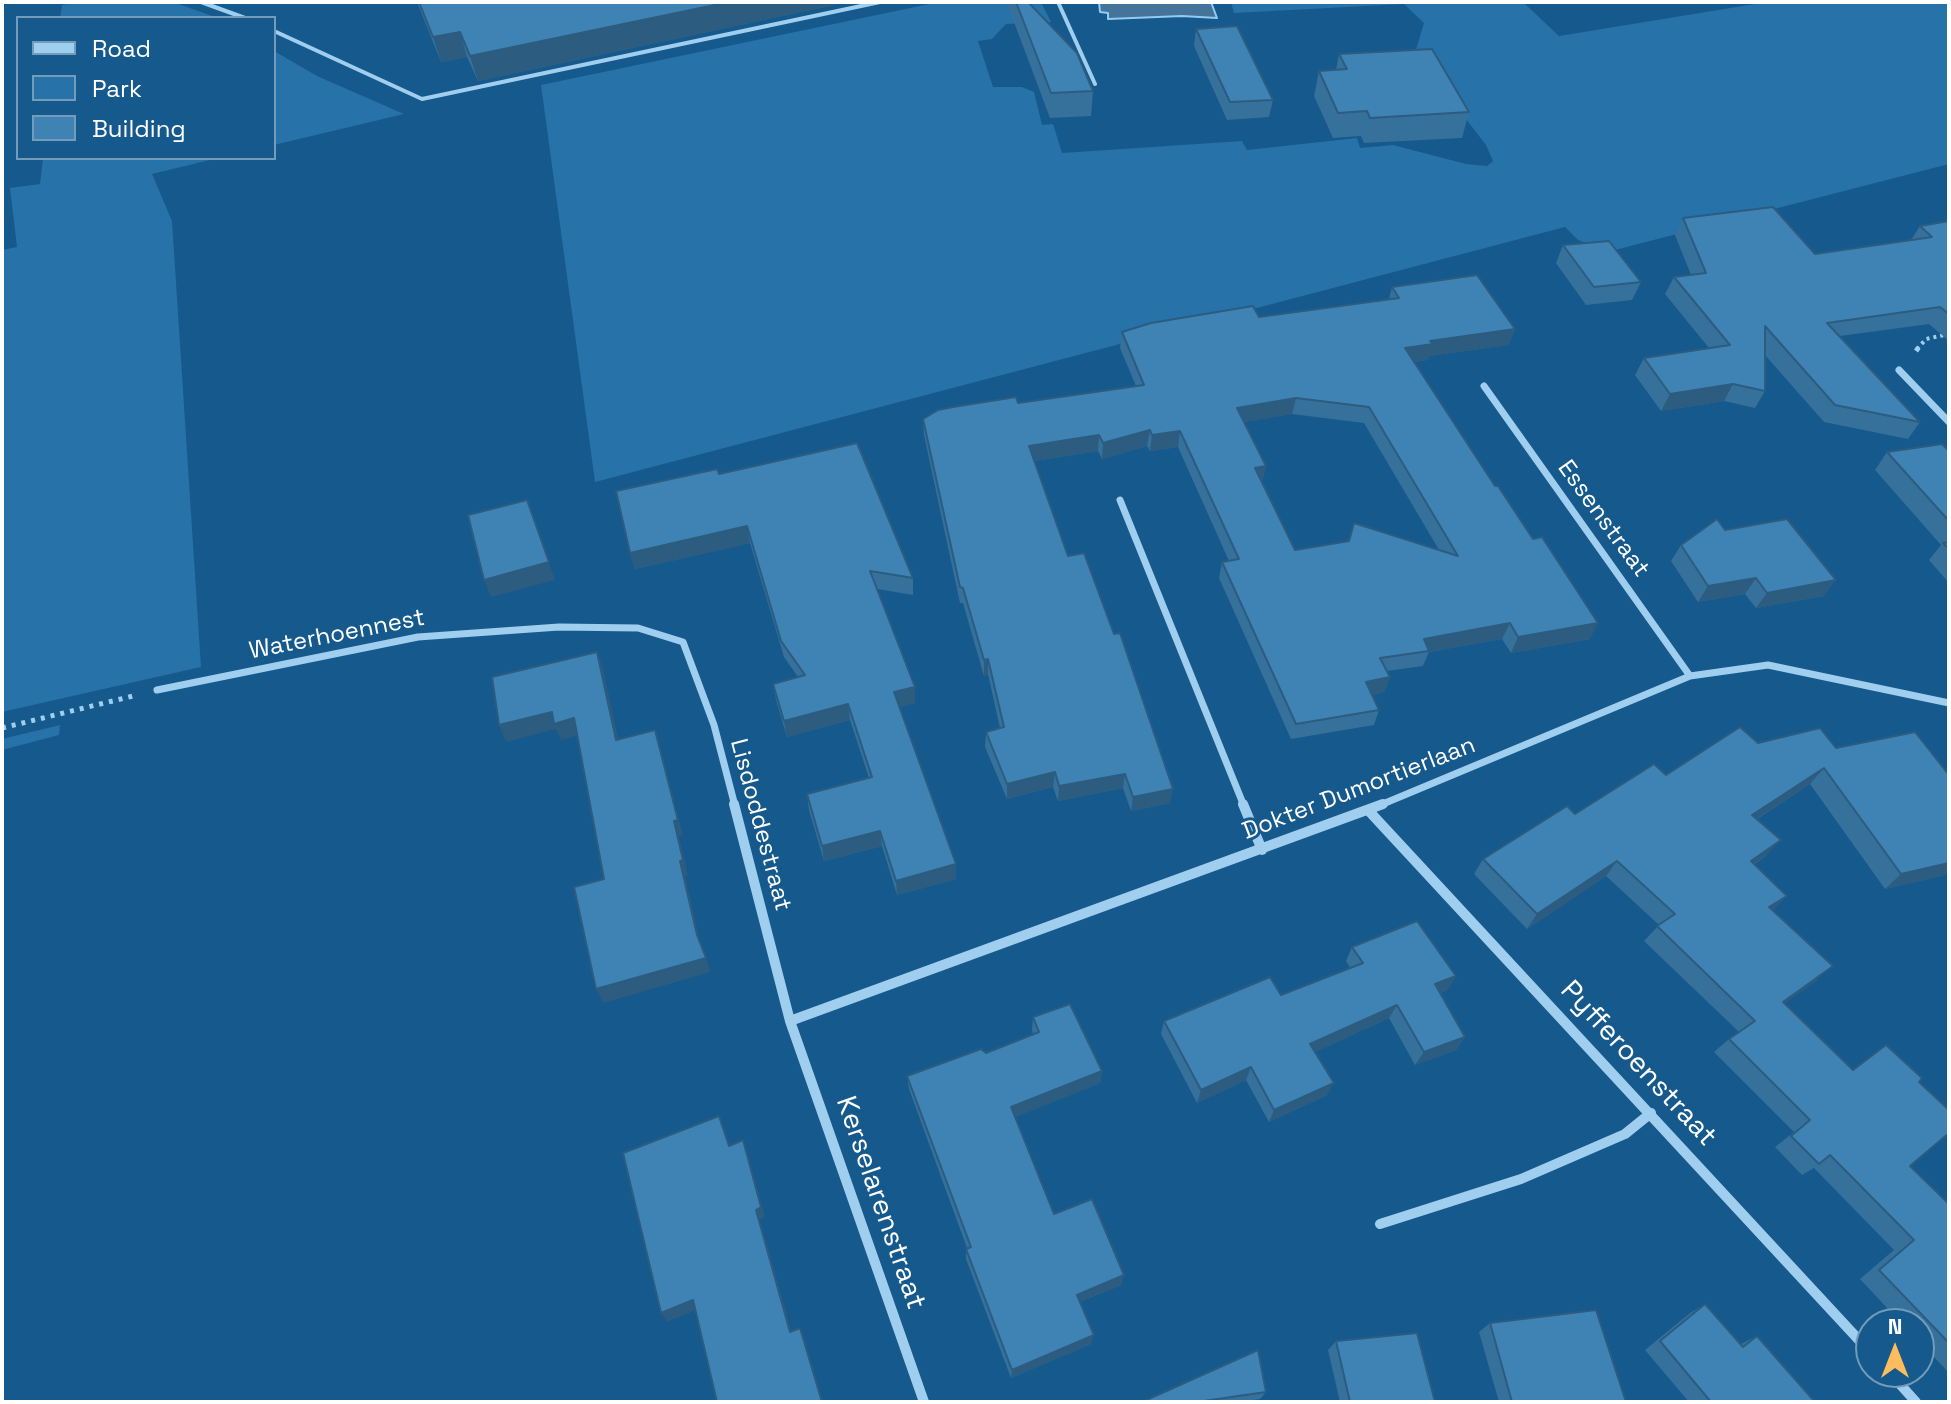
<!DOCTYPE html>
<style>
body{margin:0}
#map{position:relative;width:1951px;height:1404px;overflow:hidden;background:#16598c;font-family:"Space Grotesk",sans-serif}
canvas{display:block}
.frame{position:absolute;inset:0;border:4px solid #fff;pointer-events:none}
.legend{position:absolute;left:16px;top:16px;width:260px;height:144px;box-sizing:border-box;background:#16598c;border:2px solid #739bba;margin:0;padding:10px 14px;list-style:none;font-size:24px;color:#fff}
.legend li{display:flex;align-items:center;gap:16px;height:40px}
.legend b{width:40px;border:2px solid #739bba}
.north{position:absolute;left:1855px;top:1308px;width:80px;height:80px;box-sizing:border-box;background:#16598c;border:2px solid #739bba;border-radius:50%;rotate:0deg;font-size:22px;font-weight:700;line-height:32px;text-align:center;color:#fff}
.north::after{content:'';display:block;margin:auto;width:28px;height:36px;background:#ffbc5e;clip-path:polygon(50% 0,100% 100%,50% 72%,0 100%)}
</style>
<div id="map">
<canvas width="1951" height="1404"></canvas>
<div class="frame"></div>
<ul class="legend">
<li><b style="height:10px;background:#a0ceef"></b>Road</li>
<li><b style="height:22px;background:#2672a9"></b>Park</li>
<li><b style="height:22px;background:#3f83b5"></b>Building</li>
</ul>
<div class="north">N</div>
</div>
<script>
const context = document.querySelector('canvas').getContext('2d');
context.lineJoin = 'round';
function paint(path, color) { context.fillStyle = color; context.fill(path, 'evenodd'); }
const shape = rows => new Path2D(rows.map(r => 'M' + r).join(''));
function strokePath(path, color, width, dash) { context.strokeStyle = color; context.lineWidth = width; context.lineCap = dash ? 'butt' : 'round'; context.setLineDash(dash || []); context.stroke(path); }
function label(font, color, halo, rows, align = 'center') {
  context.font = font + ' "Space Grotesk",sans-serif'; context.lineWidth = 6; context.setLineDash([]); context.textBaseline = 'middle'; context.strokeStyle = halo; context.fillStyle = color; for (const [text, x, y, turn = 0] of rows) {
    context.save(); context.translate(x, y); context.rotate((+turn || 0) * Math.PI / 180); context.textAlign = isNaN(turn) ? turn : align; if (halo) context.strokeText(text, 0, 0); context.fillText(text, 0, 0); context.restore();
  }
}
paint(shape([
 [75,2,173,2,218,18,60,18,62,5],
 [939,2,1041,2,1051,22,1006,24,992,39,978,41,993,87,1022,87,1034,92,1042,125,1053,124,1062,153,1242,141,1247,150,1357,138,1360,148,1393,145,1466,164,1487,166,1493,161,1486,145,1415,53,1424,23,1404,4,1234,13,1231,2,1523,2,1559,36,1767,2,1949,2,1949,164,1615,250,1602,250,1578,240,1565,227,595,482,541,85],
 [274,51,317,76,404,114,274,145],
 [43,158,218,158,152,174,172,221,201,667,2,712,2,250,17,247,10,188,40,184],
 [60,725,59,735,2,750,2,739]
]), '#2672a9');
const water = shape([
 [1099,2,1211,2,1217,18,1182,16,1108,19,1108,13,1100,12,1099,2]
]);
paint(water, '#447499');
strokePath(water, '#92cbf2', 2);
strokePath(shape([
 [1917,349,1926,339,1949,334]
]), '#a0ceef', 4, [3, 4]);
strokePath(shape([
 [1916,351,1919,347],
 [2,728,133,696]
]), '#a0ceef', 5, [4, 6]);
strokePath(shape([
 [201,2,245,18],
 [1058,2,1095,84],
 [274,31,422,99,880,2]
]), '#a0ceef', 4);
strokePath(shape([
 [1899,370,1949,422],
 [1484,386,1690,676],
 [1120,500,1244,806],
 [157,690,418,637,559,627,638,628,683,642,714,725,735,806],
 [1378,806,1690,676,1768,665,1949,703]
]), '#a0ceef', 7);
strokePath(shape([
 [734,804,790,1021,924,1402],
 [1243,804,1262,850],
 [1368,810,1871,1353],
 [790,1021,1383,804],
 [1380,1224,1521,1179,1625,1134,1651,1113],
 [1889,1372,1916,1402]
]), '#a0ceef', 10);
paint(shape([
 [417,2,848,2,478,81,467,57,441,62],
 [1008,2,1028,2,1093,91,1091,116,1050,118,1008,6],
 [1196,29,1273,100,1269,117,1227,120,1194,46],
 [1339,54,1469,112,1462,138,1364,143,1361,136,1333,138,1314,96,1319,71,1336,70],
 [1683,218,1815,254,1911,240,1920,226,1949,221,1949,341,1929,324,1840,336,1920,422,1908,439,1824,422,1765,355,1765,391,1755,408,1724,401,1661,411,1635,375,1644,358,1709,348,1665,294,1674,277,1691,275,1675,235],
 [1563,245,1641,282,1632,300,1586,305,1556,263],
 [1392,287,1515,329,1508,345,1429,356,1427,360,1414,362,1590,639,1511,653,1502,639,1429,652,1423,666,1387,671,1390,677,1384,692,1372,695,1379,710,1374,725,1291,739,1219,578,1222,562,1229,561,1178,447,1150,451,1147,446,1102,459,1098,451,1034,461,1068,556,1170,803,1131,811,1123,788,1058,801,1053,787,1007,799,985,747,986,732,1000,728,988,674,984,676,963,603,960,603,924,435,923,419,1018,403,1136,386,1120,348,1122,332,1259,317,1389,299],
 [1292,414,1364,423,1439,550,1354,523,1348,541,1295,550,1262,482,1266,466,1244,422],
 [1949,451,1949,583,1929,560,1941,545,1875,470,1887,452],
 [719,474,913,578,913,595,877,589,915,703,899,707,956,879,897,895,882,846,824,861,809,810,807,794,869,778,850,720,787,737,776,700,773,684,798,677,784,657,750,543,635,569,630,553],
 [1725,530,1824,596,1756,608,1745,594,1698,602,1671,561,1681,545],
 [1758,743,1836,748,1949,874,1885,889,1810,784,1757,819,1767,855,1754,865,1773,911,1817,980,1785,1003,1853,1070,1919,1082,1910,1166,1949,1204,1949,1373,1919,1341,1919,1324,1902,1324,1860,1279,1894,1250,1814,1168,1802,1175,1775,1147,1794,1132,1714,1052,1729,1039,1739,1032,1644,941,1659,925,1606,876,1527,929,1474,874,1483,859,1575,814,1666,775],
 [1352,947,1456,976,1447,990,1440,993,1465,1037,1456,1050,1415,1065,1389,1018,1315,1052,1327,1095,1269,1122,1246,1080,1197,1103,1161,1034,1164,1021,1281,995,1350,968,1346,961],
 [1033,1017,1102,1071,1100,1083,1015,1117,1054,1214,1124,1275,1121,1285,1080,1302,1091,1344,1011,1378,966,1259,966,1249,967,1248,909,1089,907,1076,986,1053,1033,1034,1032,1030],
 [1705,1304,1741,1344,1757,1336,1815,1402,1689,1402,1645,1350,1690,1313],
 [1490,1323,1626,1402,1499,1402,1479,1332],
 [1336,1341,1435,1402,1340,1402,1328,1350],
 [1266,1392,1260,1399,1240,1402,1142,1402]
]), '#36719c');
paint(shape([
 [729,2,848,2,478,81,470,56],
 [460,32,467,57,441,62,433,37],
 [1515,329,1508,345,1429,356,1427,360,1400,364,1405,348,1430,341],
 [1733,384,1724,401,1661,411,1670,394],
 [1296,398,1292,414,1234,424,1237,408],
 [1150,430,1147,446,1102,459,1103,443],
 [1180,431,1178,447,1150,451,1152,435],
 [1099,435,1098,451,1028,462,1029,446],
 [1266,466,1262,482,1255,468],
 [527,500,555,580,491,597,484,580],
 [747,526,750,543,635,569,630,553],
 [1756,578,1745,594,1698,602,1708,586],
 [1836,580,1824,596,1756,608,1767,593],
 [1510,623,1502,639,1429,652,1424,639],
 [1598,623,1590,639,1511,653,1518,637],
 [597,652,603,668,622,756,616,740],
 [988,659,988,674,984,676,984,660],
 [1390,677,1384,692,1360,697,1366,682],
 [915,687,915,703,895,708,894,692],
 [848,704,850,720,787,737,784,721],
 [552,712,574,718,580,735,561,740,556,729,506,742,499,725],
 [655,730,683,835,679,836,688,875,685,876,702,949,697,935,680,861],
 [1824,768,1810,784,1739,830,1752,815],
 [1055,772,1053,787,1007,799,1007,784],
 [1125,774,1123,788,1058,801,1059,786],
 [1173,789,1170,803,1131,811,1133,797],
 [880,831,882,846,824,861,822,846],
 [1781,840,1767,855,1737,876,1751,861],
 [1617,861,1606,876,1527,929,1537,914],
 [1949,863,1949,874,1885,889,1901,874],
 [956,864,956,879,897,895,896,881],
 [1787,896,1773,911,1769,907],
 [706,958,711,972,603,1003,596,989],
 [1833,966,1817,980,1768,1016,1783,1002],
 [1456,976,1447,990,1426,998,1435,984],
 [1397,1005,1389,1018,1304,1057,1310,1044],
 [1465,1037,1456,1050,1415,1065,1424,1052],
 [1251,1067,1246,1080,1197,1103,1201,1090],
 [1102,1071,1100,1083,1011,1119,1011,1107],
 [1334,1083,1327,1095,1269,1122,1274,1110],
 [743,1140,747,1151,765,1217,760,1220,794,1340,790,1332,756,1210],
 [1124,1275,1121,1285,1075,1304,1077,1295],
 [693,1300,699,1309,667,1322,661,1313],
 [800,1328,804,1336,823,1402,822,1402],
 [1094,1335,1091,1344,1011,1378,1012,1370]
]), '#2c5c7f');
const building = shape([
 [419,2,729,2,470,56,460,32,433,37,419,2],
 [1016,2,1028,2,1077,53,1093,91,1051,93,1016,2],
 [1237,26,1273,100,1230,102,1196,29,1237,26],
 [1432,49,1469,112,1370,118,1367,111,1338,113,1319,71,1347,69,1339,54,1432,49],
 [1773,207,1815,254,1932,237,1920,226,1949,221,1949,314,1940,307,1827,323,1920,422,1835,405,1765,326,1765,391,1733,384,1670,394,1644,358,1730,345,1674,277,1706,273,1683,218,1773,207],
 [1609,241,1641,282,1594,287,1563,245,1609,241],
 [1477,275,1515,329,1430,341,1433,344,1405,348,1495,486,1498,486,1533,539,1542,537,1598,623,1518,637,1510,623,1424,639,1429,651,1380,658,1390,677,1366,682,1379,710,1296,724,1222,562,1239,559,1180,431,1152,435,1150,430,1103,443,1099,435,1029,446,1068,556,1084,553,1114,634,1120,633,1173,789,1133,797,1125,774,1059,786,1055,772,1007,784,986,732,1004,727,988,659,984,660,963,588,960,587,923,419,938,410,953,407,1016,397,1018,403,1144,385,1122,332,1151,323,1253,306,1259,317,1399,298,1392,287,1477,275],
 [1296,398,1369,407,1458,556,1354,523,1349,541,1295,550,1255,468,1266,466,1237,408,1296,398],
 [857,443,913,578,870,571,915,687,894,692,956,864,896,881,880,831,822,846,807,794,872,777,848,704,784,721,773,684,805,675,781,641,747,526,630,553,616,491,717,469,719,474,857,443],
 [1942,444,1949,451,1949,521,1887,452,1942,444],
 [527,500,549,562,484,580,468,515,527,500],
 [1717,519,1725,530,1787,519,1836,580,1767,593,1756,578,1708,586,1681,545,1717,519],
 [1949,542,1949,549,1943,543,1949,542],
 [597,652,616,740,655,730,678,820,674,821,683,860,680,861,697,935,706,958,596,989,574,887,604,879,574,718,554,724,552,712,499,725,492,677,597,652],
 [1740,727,1758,743,1820,728,1836,748,1915,732,1949,775,1949,863,1901,874,1824,768,1752,815,1781,840,1751,861,1787,896,1769,907,1833,966,1783,1002,1853,1070,1886,1045,1922,1078,1919,1082,1949,1110,1949,1133,1910,1166,1949,1204,1949,1343,1879,1270,1914,1240,1830,1155,1819,1164,1791,1136,1810,1120,1729,1039,1755,1021,1657,926,1675,914,1617,861,1537,914,1483,859,1567,806,1575,814,1654,764,1666,775,1740,727],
 [1417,921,1456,976,1435,984,1465,1037,1424,1052,1397,1005,1310,1044,1334,1083,1274,1110,1251,1067,1201,1090,1164,1021,1270,977,1281,995,1363,963,1352,947,1417,921],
 [1070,1004,1102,1071,1011,1107,1054,1214,1092,1199,1124,1275,1077,1295,1094,1335,1012,1370,966,1249,971,1247,907,1076,981,1049,986,1053,1039,1032,1033,1017,1070,1004],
 [719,1116,729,1146,743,1140,761,1207,756,1210,790,1332,800,1328,822,1402,717,1402,693,1300,661,1313,623,1153,719,1116],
 [1705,1304,1743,1347,1757,1336,1815,1402,1711,1402,1660,1341,1705,1304],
 [1596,1310,1626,1402,1512,1402,1490,1323,1596,1310],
 [1417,1333,1435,1402,1350,1402,1336,1341,1417,1333],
 [1258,1350,1266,1392,1197,1402,1142,1402,1258,1350]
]);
paint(building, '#3f83b5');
strokePath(building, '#2c5c7f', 2);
label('24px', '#fff', '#16598c', [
 ["Essenstraat",1603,519,54],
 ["Waterhoennest",337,635,-11],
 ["Dokter Dumortierlaan",1359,789,-21],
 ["Lisdoddestraat",760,825,75]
]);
label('28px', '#fff', '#16598c', [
 ["Pyfferoenstraat",1638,1064,47],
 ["Kerselarenstraat",880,1203,71]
]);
</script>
